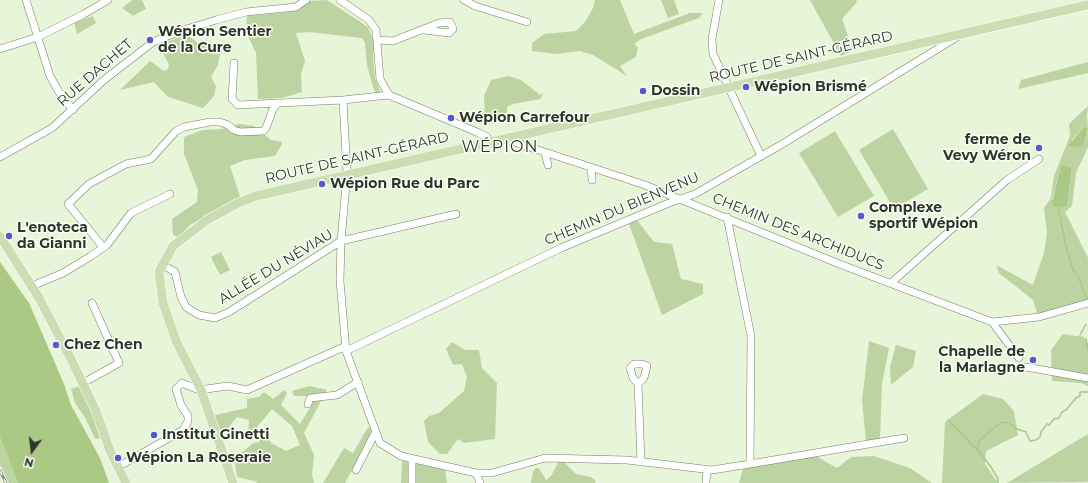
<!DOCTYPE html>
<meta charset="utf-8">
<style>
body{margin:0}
#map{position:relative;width:1088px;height:483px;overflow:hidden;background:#e7f5d9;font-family:Montserrat,sans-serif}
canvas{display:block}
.north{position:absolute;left:12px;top:431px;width:40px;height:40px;-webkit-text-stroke:3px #f9fff4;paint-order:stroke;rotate:195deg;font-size:11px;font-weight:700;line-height:16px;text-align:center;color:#30352b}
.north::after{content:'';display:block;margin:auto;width:14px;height:18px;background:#30352b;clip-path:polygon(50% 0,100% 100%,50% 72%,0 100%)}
</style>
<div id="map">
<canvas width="1088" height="483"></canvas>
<div class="north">N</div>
</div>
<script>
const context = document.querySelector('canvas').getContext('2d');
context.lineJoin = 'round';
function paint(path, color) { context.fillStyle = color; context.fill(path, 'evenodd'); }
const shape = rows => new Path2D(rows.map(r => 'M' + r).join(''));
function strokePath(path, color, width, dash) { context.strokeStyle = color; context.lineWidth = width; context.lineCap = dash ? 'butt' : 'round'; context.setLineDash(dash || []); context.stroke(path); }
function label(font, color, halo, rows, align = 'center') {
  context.font = font + ' Montserrat,sans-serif'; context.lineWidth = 3; context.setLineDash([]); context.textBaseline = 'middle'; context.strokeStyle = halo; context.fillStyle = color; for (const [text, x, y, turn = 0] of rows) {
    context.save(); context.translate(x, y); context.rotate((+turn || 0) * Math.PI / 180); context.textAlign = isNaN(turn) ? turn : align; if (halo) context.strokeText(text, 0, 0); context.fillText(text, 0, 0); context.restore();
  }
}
paint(shape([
 [132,0,142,0,146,9,133,16,122,8],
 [327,0,368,27,374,42,373,60,375,78,381,93,377,96,373,87,367,65,365,43,362,38,309,32,296,33,305,61,301,74,302,92,282,98,258,99,256,53,246,32,247,16,289,12,310,1],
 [595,0,620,0,634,34,690,13,703,13,699,18,641,39,634,44,638,47,636,57,620,66,627,76,593,55,580,51,557,54,532,51,532,43,544,34,576,31,585,22,593,8],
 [661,0,674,0,679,14,668,18],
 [810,0,856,0,857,2,842,19,853,50,841,56],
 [93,16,96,23,77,34,74,22],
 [188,35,199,44,211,42,218,47,220,53,218,65,211,77,216,86,214,96,203,108,168,97,154,82,120,90,150,61,164,71,168,69,169,64,159,47,164,42],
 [1088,62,1088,73,1018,89,1021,80],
 [509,76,521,80,540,95,544,93,540,99,513,104,507,107,507,121,499,115,485,121,484,96,491,80],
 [1088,106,1087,116,1088,128,1084,127,1072,140,1073,146,1080,147,1084,144,1088,130,1088,147,1076,173,1072,206,1065,212,1088,258,1088,305,1038,316,1033,300,999,273,996,265,1033,285,1044,253,1047,233,1044,208,1051,198,1054,176,1070,136,1069,124],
 [1061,165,1072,169,1067,205,1052,200],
 [239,124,254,126,271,140,282,142,281,146,275,156,245,160,230,166,240,197,190,225,178,238,173,234,172,219,197,202,198,190,184,154,184,137,203,130,222,129],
 [893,129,928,189,894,209,859,150],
 [835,131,874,196,838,217,799,153],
 [637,220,654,242,672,244,681,279,703,284,703,294,662,315,629,224],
 [221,252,230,270,220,275,211,257],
 [1063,334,1084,337,1088,343,1088,386,1081,383,1052,381,1051,350],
 [869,341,889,348,882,384,880,439,866,442,862,400],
 [452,342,465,350,479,350,482,368,497,383,495,439,464,443,458,439,447,454,440,454,428,442,424,421,429,416,439,413,464,391,467,377,462,364,453,365,446,349],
 [896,345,916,351,913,367,891,385,890,367],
 [80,386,93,414,102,438,95,439,86,419,75,403,71,389],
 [309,386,327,390,304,433,314,455,312,475,314,483,257,483,255,481,237,477,234,455,244,451,253,443,259,442,261,438,259,434,248,437,249,420,237,417,219,439,211,416,247,408,247,399,259,397,264,392,273,399,284,390,287,393,281,405,300,424,317,396,294,396,292,391],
 [272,409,292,426,300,445,286,451,271,443,265,429,259,433,257,427],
 [983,394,1003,399,1014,411,1018,435,986,451,985,464,998,483,942,483,945,422],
 [368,427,373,431,345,483,323,483,344,448,353,453],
 [1088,434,1088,482,1007,483],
 [0,437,18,483,9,483,0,465],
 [812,454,837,468,851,457,874,456,910,468,932,483,739,483,743,469],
 [402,461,445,469,447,483,401,483],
 [559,461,564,462,576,474,591,477,596,481,595,483,531,483,533,472,536,468,539,468,546,480,551,476]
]), '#bcd4a2');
paint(shape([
 [1084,127,1088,128,1084,144,1080,147,1068,146],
 [1061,165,1072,168,1067,205,1061,207,1054,206,1052,203],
 [0,262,29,303,64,384,71,405,100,458,109,483,18,483,0,437]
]), '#aac985');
strokePath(shape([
 [1058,206,1066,247,1073,270,1077,274,1087,299],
 [1080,335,1086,324],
 [1086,339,1088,350],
 [948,420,976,449],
 [998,483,998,479,991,467,977,449,979,441,1000,423,1007,422,1017,429,1026,432,1030,441,1036,440,1040,437,1041,432,1047,424,1049,425,1054,419,1059,418,1062,412,1066,410,1076,398,1080,396,1080,392,1088,392]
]), '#aac985', 1.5);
const minor = shape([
 [26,0,50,76,59,92,73,110],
 [340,0,369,20,376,30,380,79,389,95,479,133,487,137,490,142],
 [464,0,475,6,527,22],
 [719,0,712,39,713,54,761,156],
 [378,40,393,41,439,23,450,22,453,29,449,33,424,30],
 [0,49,38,37,84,14,108,0],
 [234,63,232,99,238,105,343,100,389,95],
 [343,100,347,174,341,241,340,281,346,351,380,443,401,456,476,473,492,473,545,458,627,460,712,470,750,464,751,336,727,217],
 [505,139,645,185,842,265,992,322,1019,358],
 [545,153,548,165],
 [0,157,52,128,104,80,153,42,180,31,216,20,246,12,296,7,306,0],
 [591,168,592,180],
 [103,247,68,204,89,184,126,164,151,159,176,131,184,127,210,122,220,122,228,125,234,130,240,132,263,131,266,128,273,109,278,103],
 [163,265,175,272,181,297,186,307,199,315,215,318,229,312,341,241,456,214],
 [891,283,1007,180,1039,159],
 [32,286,63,273,91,256,107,245,131,213,170,194],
 [992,322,1039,317,1088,303],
 [346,351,561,248,669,203,695,194,784,143,957,37],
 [1026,367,1088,378],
 [83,383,119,363,92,303],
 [638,384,644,378,647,366,642,364,634,364,630,368,633,378,638,384,641,462],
 [308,404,310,398,337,395,358,382],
 [750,464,904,438],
 [118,467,183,430,188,421,188,416,181,405,176,389,182,383,199,390,228,386,247,390,346,346],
 [356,470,376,431],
 [476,473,480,483],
 [412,483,412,460],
 [706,483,707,470]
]);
const major = shape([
 [0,236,39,298,72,361,96,411,110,451,126,483],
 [233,483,201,390,176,341,163,303,159,272,173,246,207,220,238,203,256,196,1088,5]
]);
strokePath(minor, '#737f66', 8);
strokePath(major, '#fff', 10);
strokePath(minor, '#fff', 7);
strokePath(major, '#caddb3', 9);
const rail = shape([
 [0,471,6,483]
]);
strokePath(rail, '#8b9481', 3);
strokePath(rail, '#f9fff4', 1.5, [4.5]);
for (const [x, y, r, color] of [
 [150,40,4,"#5757ce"],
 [746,87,4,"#5757ce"],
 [643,91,4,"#5757ce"],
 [451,118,4,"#5757ce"],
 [1039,148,4,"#5757ce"],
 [322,184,4,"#5757ce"],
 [861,216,4,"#5757ce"],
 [9,236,4,"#5757ce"],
 [56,345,4,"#5757ce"],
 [1033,360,4,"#5757ce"],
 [154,435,4,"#5757ce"],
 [118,458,4,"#5757ce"]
]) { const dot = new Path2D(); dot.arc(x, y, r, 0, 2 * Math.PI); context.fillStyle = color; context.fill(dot); strokePath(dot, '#f9fff4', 1.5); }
label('bold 14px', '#30352b', '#f9fff4', [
 ["Wépion Sentier",158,32],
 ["de la Cure",158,48],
 ["Wépion Brismé",754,87],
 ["Dossin",651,91],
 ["Wépion Carrefour",459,118],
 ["ferme de",1031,140,"right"],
 ["Vevy Wéron",1031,156,"right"],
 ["Wépion Rue du Parc",330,184],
 ["Complexe",869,208],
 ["sportif Wépion",869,224],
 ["L'enoteca",17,228],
 ["da Gianni",17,244],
 ["Chez Chen",64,345],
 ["Chapelle de",1025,352,"right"],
 ["la Marlagne",1025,368,"right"],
 ["Institut Ginetti",162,435],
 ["Wépion La Roseraie",126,458]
], 'left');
label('14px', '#30352b', '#f9fff4', [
 ["ROUTE DE SAINT-GÉRARD",801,57,-13],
 ["RUE DACHET",95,73,-41],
 ["ROUTE DE SAINT-GÉRARD",357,158,-13],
 ["CHEMIN DU BIENVENU",622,209,-23],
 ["CHEMIN DES ARCHIDUCS",798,232,22],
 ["ALLÉE DU NÉVIAU",276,267,-31]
]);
context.letterSpacing = '1px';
label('16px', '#30352b', '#f9fff4', [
 ["WÉPION",500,147]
]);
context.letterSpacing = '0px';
</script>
